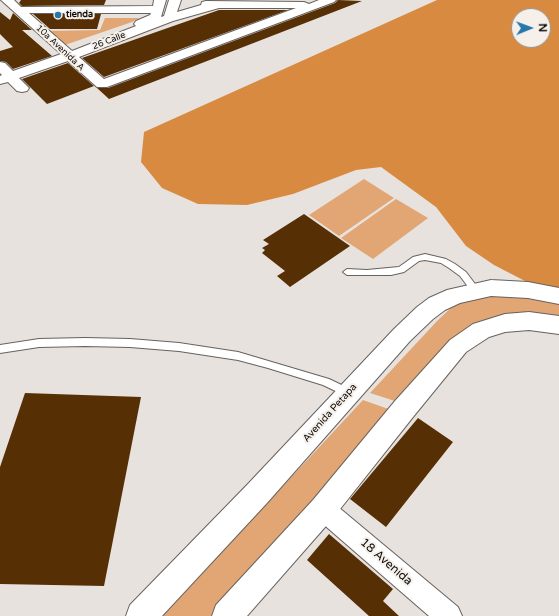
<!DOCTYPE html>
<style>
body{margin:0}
#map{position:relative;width:559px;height:616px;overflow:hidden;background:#e8e2de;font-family:"Varela Round",sans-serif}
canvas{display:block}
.north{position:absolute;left:511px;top:8px;width:40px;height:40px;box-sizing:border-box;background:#f6f0eb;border:1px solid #999491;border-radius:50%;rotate:89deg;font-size:11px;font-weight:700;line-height:16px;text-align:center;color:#0d0b09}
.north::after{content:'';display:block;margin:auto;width:14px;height:18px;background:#2877a9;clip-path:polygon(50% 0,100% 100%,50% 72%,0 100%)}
</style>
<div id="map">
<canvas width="559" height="616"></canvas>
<div class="north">N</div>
</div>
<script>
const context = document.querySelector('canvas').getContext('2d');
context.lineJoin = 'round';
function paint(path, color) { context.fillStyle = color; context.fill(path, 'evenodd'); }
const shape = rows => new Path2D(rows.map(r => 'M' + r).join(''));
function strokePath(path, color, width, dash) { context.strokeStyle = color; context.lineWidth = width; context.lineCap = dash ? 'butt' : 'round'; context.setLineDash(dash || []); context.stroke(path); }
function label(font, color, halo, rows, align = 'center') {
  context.font = font + ' "Varela Round",sans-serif'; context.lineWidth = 4; context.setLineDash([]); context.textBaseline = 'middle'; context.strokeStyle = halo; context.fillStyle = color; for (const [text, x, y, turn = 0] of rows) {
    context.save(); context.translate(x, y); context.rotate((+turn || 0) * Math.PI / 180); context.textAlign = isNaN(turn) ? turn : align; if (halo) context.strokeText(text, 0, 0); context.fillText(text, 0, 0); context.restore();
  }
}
paint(shape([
 [105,18,139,18,132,22,62,46,45,31,100,30],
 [364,179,394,198,339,236,309,215],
 [396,199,428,218,373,259,341,238],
 [486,294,559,300,559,319,500,316,398,402,370,393,438,320,452,307,465,299],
 [363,400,394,411,211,616,162,616]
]), '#e1a674');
paint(shape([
 [437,0,559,0,559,289,525,281,494,265,466,246,436,207,381,167,356,170,293,194,247,205,198,204,162,188,141,162,144,132],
 [519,16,543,16,543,40,519,40]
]), '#d88a41');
paint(shape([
 [21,0,106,0,104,5,22,6,19,3],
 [338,0,362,1,109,99,97,88,108,88,335,3],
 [219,10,288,10,104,77,82,58],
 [0,12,10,20,13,13,32,30,22,30,52,56,13,69,6,62,0,61,0,51,13,47,0,34],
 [33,14,101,14,97,29,50,29],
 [68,63,94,86,47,104,22,79],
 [304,214,350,246,290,287,277,276,285,271,262,253,265,250,262,248,269,244,263,240],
 [25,393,141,397,104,586,0,584,0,467],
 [418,418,453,442,386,527,350,499],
 [329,534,393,589,383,601,399,616,369,616,307,560]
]), '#572f05');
const lane = shape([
 [425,254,446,259,455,264,466,272,478,288,479,290,478,292,472,292,460,276,449,268,441,263,425,260,419,261,404,272,391,275,347,275,343,272,347,269,367,270,399,267,413,257,425,254],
 [85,338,130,339,179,343,238,352,329,379,352,390,353,393,352,396,348,397,323,385,268,368,238,360,179,351,130,347,85,346,39,347,0,353,0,345,39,339,85,338]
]);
const street = shape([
 [1,0,14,0,21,7,153,6,154,0,166,0,161,17,164,16,169,0,181,0,177,12,201,5,202,2,206,1,304,2,309,4,319,0,336,0,334,2,107,87,97,87,68,61,19,78,29,88,27,91,22,92,17,91,8,82,0,84,0,76,2,75,0,73,0,62,5,63,13,71,61,54,1,0],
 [219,8,296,8,104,79,79,57,173,21,219,8],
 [29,13,151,13,150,15,136,21,134,24,136,26,72,51,29,13],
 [323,498,331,501,458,607,462,616,429,616,315,517,311,509,315,501,323,498]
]);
const primary = shape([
 [491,280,528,282,559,288,559,304,528,298,491,296,460,303,445,310,433,319,410,341,267,503,162,616,126,616,130,605,247,485,394,329,417,307,429,298,447,290,491,280],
 [529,312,559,316,559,334,529,330,505,332,489,337,466,352,413,417,333,518,247,616,212,616,216,605,313,500,395,401,450,340,473,324,505,314,529,312]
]);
strokePath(lane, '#68625e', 2);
strokePath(street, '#68625e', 2);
strokePath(primary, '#68625e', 2);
paint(lane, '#fff');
paint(street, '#fff');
paint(primary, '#fff');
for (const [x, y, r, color] of [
 [58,15,4,"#2877a9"]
]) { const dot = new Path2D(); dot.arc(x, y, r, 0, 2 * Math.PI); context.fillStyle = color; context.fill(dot); strokePath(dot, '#f6f0eb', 1.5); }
label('bold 9px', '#0d0b09', '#f6f0eb', [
 ["tienda",66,15]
], 'left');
label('9px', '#0d0b09', '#f6f0eb', [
 ["26 Calle",109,41,-21],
 ["10a Avenida A",60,48,43]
]);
label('10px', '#0d0b09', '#f6f0eb', [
 ["Avenida Petapa",330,413,-48]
]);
label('12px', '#0d0b09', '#f6f0eb', [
 ["18 Avenida",386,562,41]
]);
</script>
